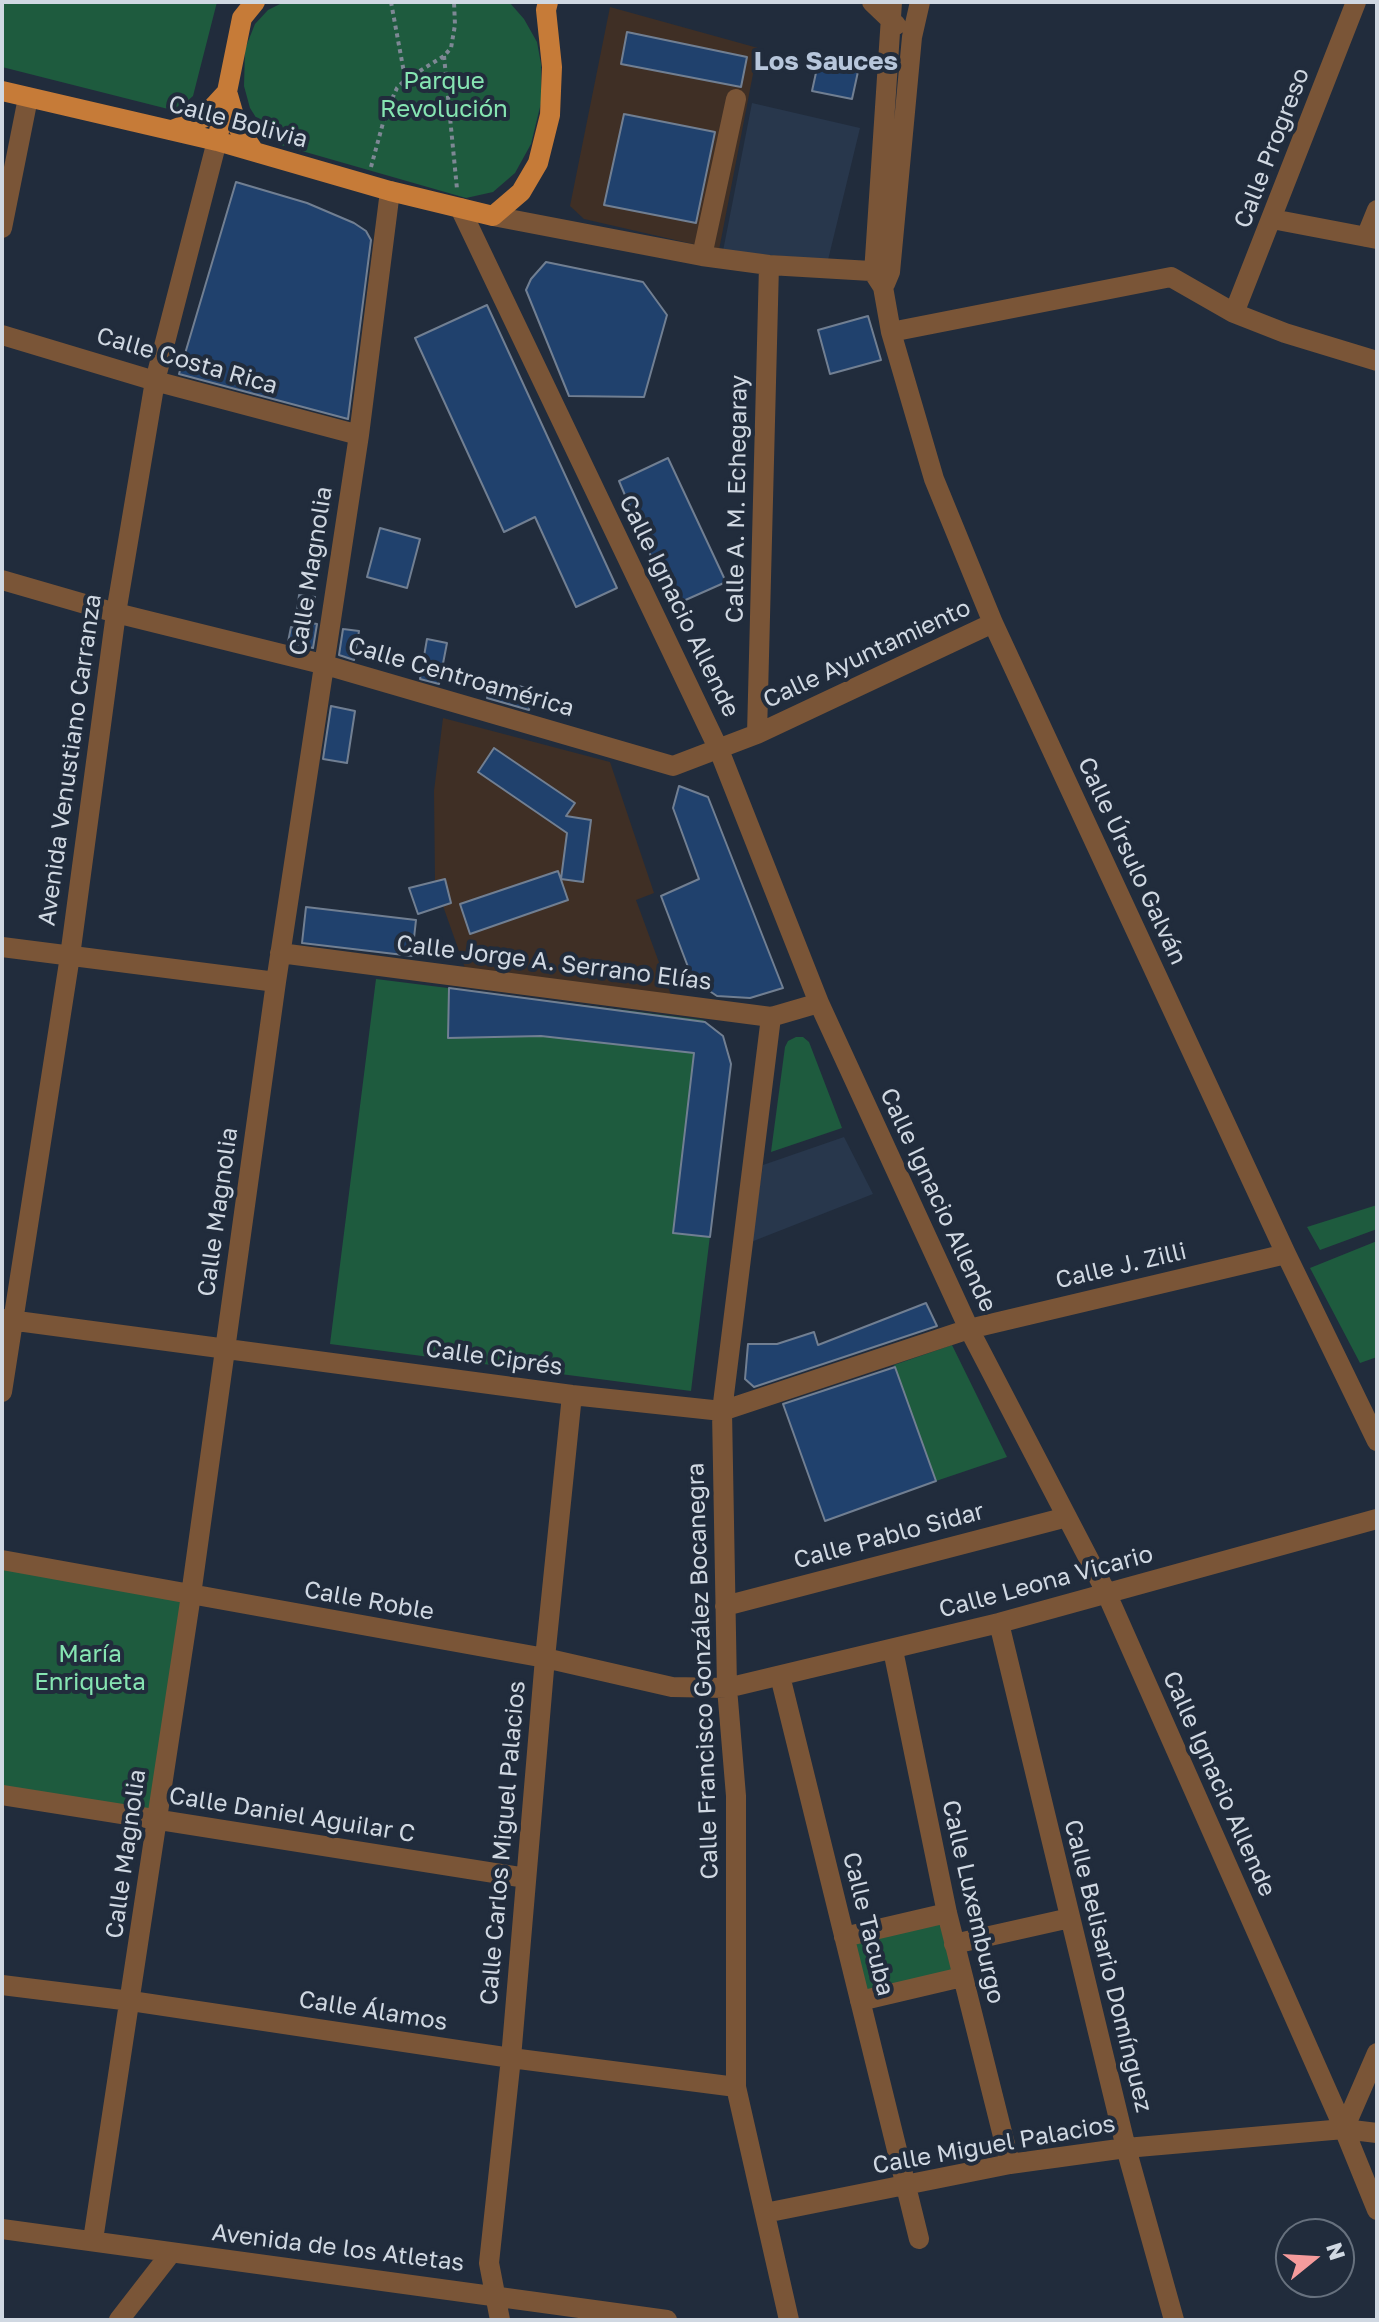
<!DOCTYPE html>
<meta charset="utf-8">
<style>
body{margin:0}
#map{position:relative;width:1379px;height:2322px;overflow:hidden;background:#212c3c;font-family:"Golos Text",sans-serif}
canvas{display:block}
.frame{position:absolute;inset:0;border:4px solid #d0d8e2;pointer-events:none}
.north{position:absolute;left:1275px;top:2218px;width:80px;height:80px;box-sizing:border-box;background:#212c3c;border:2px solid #67717e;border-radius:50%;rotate:72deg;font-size:22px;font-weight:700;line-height:32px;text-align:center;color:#d0d8e2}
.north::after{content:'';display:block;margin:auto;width:28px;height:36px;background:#f59b9c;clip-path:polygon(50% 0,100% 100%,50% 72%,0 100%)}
</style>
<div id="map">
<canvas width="1379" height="2322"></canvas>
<div class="frame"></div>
<div class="north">N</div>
</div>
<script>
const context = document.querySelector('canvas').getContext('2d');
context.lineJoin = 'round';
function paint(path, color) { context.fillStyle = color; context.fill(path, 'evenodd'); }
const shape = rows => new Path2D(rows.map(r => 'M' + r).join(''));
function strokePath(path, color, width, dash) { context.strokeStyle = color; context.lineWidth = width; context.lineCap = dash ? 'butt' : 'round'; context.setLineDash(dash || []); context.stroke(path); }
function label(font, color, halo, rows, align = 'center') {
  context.font = font + ' "Golos Text",sans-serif'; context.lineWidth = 8; context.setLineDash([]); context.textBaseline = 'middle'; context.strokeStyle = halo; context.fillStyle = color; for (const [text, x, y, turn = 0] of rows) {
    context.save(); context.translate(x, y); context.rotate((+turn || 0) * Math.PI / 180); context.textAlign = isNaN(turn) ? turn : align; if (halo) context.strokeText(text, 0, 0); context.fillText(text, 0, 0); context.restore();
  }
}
paint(shape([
 [752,103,860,128,828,260,723,251],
 [844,1137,873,1194,751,1242,763,1165]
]), '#28374c');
paint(shape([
 [610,7,758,48,719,250,584,219,570,206],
 [443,718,610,762,654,893,636,900,671,995,465,968,443,906,418,914,409,888,435,881,434,791]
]), '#3f2f25');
paint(shape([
 [2,2,217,2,193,96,176,111,2,67],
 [284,2,510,3,524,19,537,42,541,64,541,103,531,144,515,173,493,192,466,198,281,145,262,127,250,108,244,86,245,49,255,24,268,10],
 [376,979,703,1020,723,1036,731,1064,691,1391,330,1344],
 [796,1037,803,1037,809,1042,842,1128,771,1152,785,1047,788,1041],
 [1377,1205,1377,1229,1320,1250,1307,1227],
 [1377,1241,1377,1357,1360,1363,1310,1268],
 [952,1345,1007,1457,936,1481,894,1365],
 [2,1560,191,1595,157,1820,2,1795],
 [944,1917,959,1975,862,1998,847,1939]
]), '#1e5b3e');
const building = shape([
 [627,32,747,57,741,87,621,64,627,32],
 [819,59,859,67,852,99,812,91,819,59],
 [624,114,715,132,696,223,604,205,624,114],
 [236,182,307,203,354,223,366,231,371,240,348,419,179,374,236,182],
 [546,262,643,282,667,315,644,397,569,396,526,290,531,279,546,262],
 [487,305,617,588,576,607,535,517,504,532,415,338,487,305],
 [868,316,881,360,830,374,818,330,868,316],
 [668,458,726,582,672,606,619,481,668,458],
 [380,528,420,539,407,588,367,577,380,528],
 [299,595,315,597,311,623,317,624,313,648,288,642,291,627,295,628,299,595],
 [343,629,359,631,354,660,339,655,343,629],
 [427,639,447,643,439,684,420,679,427,639],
 [492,679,534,690,529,710,487,698,492,679],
 [331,706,355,711,347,763,323,759,331,706],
 [494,748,575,803,566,816,591,820,583,882,561,879,567,833,478,772,494,748],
 [679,786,708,797,783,988,750,998,717,996,693,980,661,896,699,879,673,808,679,786],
 [558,871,568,900,470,934,460,904,558,871],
 [445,879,451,903,418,914,409,888,445,879],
 [306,907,416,920,412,956,302,943,306,907],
 [449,988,705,1022,723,1036,731,1064,710,1237,673,1233,694,1053,541,1036,448,1038,449,988],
 [926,1303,937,1326,754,1387,745,1379,748,1344,777,1344,814,1332,818,1345,926,1303],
 [895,1367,936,1481,825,1521,783,1404,895,1367]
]);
paint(building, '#20416d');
strokePath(building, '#717f92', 2);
strokePath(shape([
 [391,2,405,78],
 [444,56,457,189],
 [371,167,386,112,397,88,405,80,444,56,451,48,455,25,454,2]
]), '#7e8895', 4, [4, 4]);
strokePath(shape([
 [872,2,896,25],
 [892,2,874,273,883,287,891,332,934,479,993,623,1286,1254,1377,1441],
 [460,208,719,750,819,1003,969,1329,1106,1592,1344,2129,1377,2210],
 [493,216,702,256,769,265,888,272],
 [1272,219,1377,239],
 [2,228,28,98],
 [1366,237,1377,210],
 [702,256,736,99],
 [885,284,890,272,912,37,920,2],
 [1234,313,1356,2],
 [891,332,1171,277,1234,313,1285,333,1377,361],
 [2,335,155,381,359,435],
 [2,580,116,613,322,664,673,766,757,734,993,623],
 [757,734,769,265],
 [2,947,276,982],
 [280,953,771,1017,819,1003],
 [771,1017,722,1411,727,1688,736,1796,736,2087,789,2320],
 [2,1319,572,1395,722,1411,969,1329,1286,1254],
 [2,1392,70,956,116,613,155,381,217,141],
 [2,1560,545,1658,672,1687,727,1688,999,1623,1377,1519],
 [725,1606,1067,1517],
 [999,1623,1126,2148,1174,2320],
 [893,1650,947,1913,1010,2164],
 [780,1676,919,2239],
 [2,1795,526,1878],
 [844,1937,947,1913],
 [954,1944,1070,1918],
 [2,1985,131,2001,511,2058,736,2087],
 [860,2001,962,1977],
 [1344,2129,1377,2053],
 [765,2213,1010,2164,1126,2148,1344,2129,1377,2133],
 [2,2229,667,2320],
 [93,2240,191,1595,276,982,359,435,390,191],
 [119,2320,171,2253],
 [500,2320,489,2263,511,2058,545,1658,572,1395]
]), '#7a5537', 20);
strokePath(shape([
 [2,91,217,141,390,191,493,216,521,192,538,163,550,115,552,67,546,10,548,2],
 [228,95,237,126,254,151],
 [172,130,203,118,226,93],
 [217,141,242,18,255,2]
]), '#c67b38', 20);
label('24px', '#86e5b2', '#212c3c', [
 ["Parque",444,81],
 ["Revolución",444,109],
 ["María",90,1654],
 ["Enriqueta",90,1682]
]);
label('24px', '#d0d8e2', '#212c3c', [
 ["Calle Bolivia",238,122,15],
 ["Calle Progreso",1272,148,-69],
 ["Calle Costa Rica",187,361,16],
 ["Calle A. M. Echegaray",737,499,-89],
 ["Calle Magnolia",311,571,-81],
 ["Calle Ignacio Allende",679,606,64],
 ["Calle Ayuntamiento",867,654,-25],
 ["Calle Centroamérica",461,677,16],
 ["Avenida Venustiano Carranza",70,760,-82],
 ["Calle Úrsulo Galván",1132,861,65],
 ["Calle Jorge A. Serrano Elías",554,963,7],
 ["Calle Ignacio Allende",938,1200,65],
 ["Calle Magnolia",218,1212,-82],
 ["Calle J. Zilli",1121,1266,-13],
 ["Calle Ciprés",494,1358,8],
 ["Calle Pablo Sidar",889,1536,-15],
 ["Calle Leona Vicario",1046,1582,-15],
 ["Calle Roble",369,1601,10],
 ["Calle Francisco González Bocanegra",703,1671,-92],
 ["Calle Ignacio Allende",1219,1784,66],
 ["Calle Daniel Aguilar C",292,1815,9],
 ["Calle Carlos Miguel Palacios",503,1843,-85],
 ["Calle Magnolia",126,1854,-82],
 ["Calle Luxemburgo",973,1902,77],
 ["Calle Tacuba",868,1924,76],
 ["Calle Belisario Domínguez",1108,1966,76],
 ["Calle Álamos",373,2011,9],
 ["Calle Miguel Palacios",994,2145,-10],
 ["Avenida de los Atletas",338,2248,7]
]);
label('bold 26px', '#b7c6db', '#212c3c', [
 ["Los Sauces",826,62]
]);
</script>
